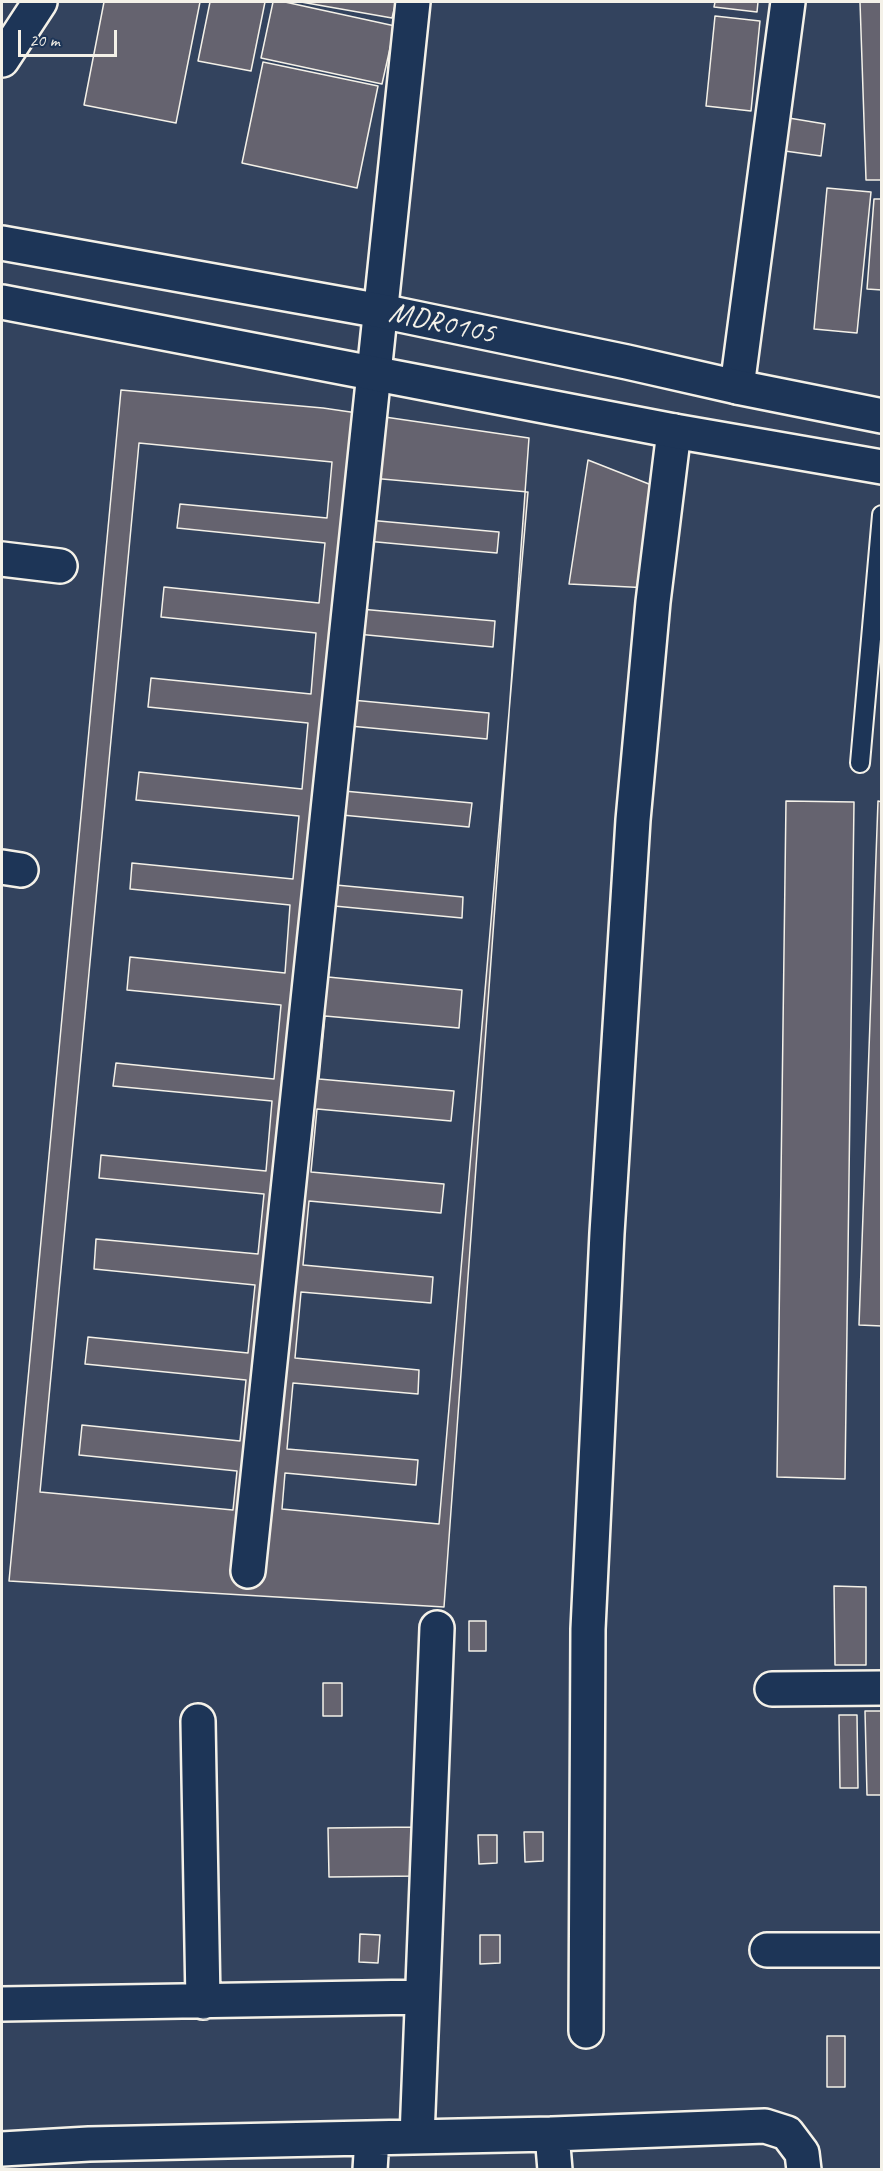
<!DOCTYPE html>
<style>
body{margin:0}
#map{position:relative;width:883px;height:2171px;overflow:hidden;background:#33435e;font-family:Caveat,sans-serif}
canvas{display:block}
.frame{position:absolute;inset:0;border:3px solid #f4f1e8;pointer-events:none}
.scale{position:absolute;left:18px;top:30px;width:99px;height:27px;box-sizing:border-box;border:3px solid #f4f1e8;border-top:0;padding-left:8px;font-size:18px;line-height:21px;white-space:nowrap;color:#f4f1e8;-webkit-text-stroke:4px #1d3557;paint-order:stroke}
</style>
<div id="map">
<canvas width="883" height="2171"></canvas>
<div class="frame"></div>
<div class="scale">20 m</div>
</div>
<script>
const context = document.querySelector('canvas').getContext('2d');
context.lineJoin = 'round';
function paint(path, color) { context.fillStyle = color; context.fill(path, 'evenodd'); }
const shape = rows => new Path2D(rows.map(r => 'M' + r).join(''));
function strokePath(path, color, width, dash) { context.strokeStyle = color; context.lineWidth = width; context.lineCap = dash ? 'butt' : 'round'; context.setLineDash(dash || []); context.stroke(path); }
function label(font, color, halo, rows, align = 'center') {
  context.font = font + ' Caveat,sans-serif'; context.lineWidth = 5; context.setLineDash([]); context.textBaseline = 'middle'; context.strokeStyle = halo; context.fillStyle = color; for (const [text, x, y, turn = 0] of rows) {
    context.save(); context.translate(x, y); context.rotate((+turn || 0) * Math.PI / 180); context.textAlign = isNaN(turn) ? turn : align; if (halo) context.strokeText(text, 0, 0); context.fillText(text, 0, 0); context.restore();
  }
}
const building = shape([
 [104,2,200,2,176,123,84,105,104,2],
 [210,2,265,2,251,71,198,61,210,2],
 [273,2,285,2,395,26,382,84,261,58,273,2],
 [301,2,396,2,392,18,301,2],
 [715,2,758,2,757,12,714,7,715,2],
 [860,2,882,2,882,180,866,180,860,2],
 [715,16,760,21,751,111,706,106,715,16],
 [263,62,378,86,357,188,242,163,263,62],
 [789,118,825,124,821,156,785,151,789,118],
 [827,188,871,192,857,333,814,329,827,188],
 [874,199,882,199,882,290,867,289,874,199],
 [121,390,323,408,529,438,444,1607,9,1581,121,390],
 [139,443,332,462,327,518,180,504,177,528,325,543,319,603,164,587,161,617,316,633,311,694,151,678,148,707,308,723,302,789,139,772,136,800,299,816,293,879,132,863,130,889,290,905,285,973,130,957,127,990,281,1005,274,1079,116,1063,113,1086,272,1101,266,1171,101,1155,99,1178,264,1194,258,1254,96,1239,94,1269,255,1285,248,1353,88,1337,85,1364,246,1380,240,1441,82,1425,79,1455,237,1471,233,1510,40,1492,139,443],
 [588,460,654,486,650,588,569,584,588,460],
 [371,478,528,492,439,1524,282,1509,285,1473,416,1485,418,1460,287,1449,293,1383,418,1394,419,1370,295,1358,301,1292,431,1303,433,1277,303,1265,309,1201,441,1213,444,1184,311,1172,317,1109,451,1121,454,1091,319,1079,325,1016,459,1028,462,990,328,977,334,906,462,918,463,897,336,885,342,815,469,827,472,803,344,791,350,726,487,739,489,713,352,700,357,634,493,647,495,621,360,609,366,541,497,553,499,532,368,520,371,478],
 [786,801,854,802,845,1479,777,1477,786,801],
 [878,801,882,802,882,1326,859,1325,878,801],
 [834,1586,866,1587,866,1665,835,1665,834,1586],
 [469,1621,486,1621,486,1651,469,1651,469,1621],
 [323,1683,342,1683,342,1716,323,1716,323,1683],
 [865,1711,882,1711,882,1795,867,1795,865,1711],
 [839,1715,857,1715,858,1788,840,1788,839,1715],
 [418,1827,419,1876,329,1877,328,1828,418,1827],
 [524,1832,543,1832,543,1861,525,1862,524,1832],
 [478,1835,497,1835,497,1863,479,1864,478,1835],
 [360,1934,380,1935,378,1963,359,1962,360,1934],
 [480,1935,500,1935,500,1963,480,1964,480,1935],
 [827,2036,845,2036,845,2087,827,2087,827,2036]
]);
paint(building, '#65636f');
strokePath(building, '#f4f1e8', 1.5);
const service = shape([
 [860,763,882,515]
]);
const minor = shape([
 [2,60,40,2],
 [737,387,788,2],
 [2,559,60,566],
 [2,867,21,870],
 [248,1571,413,2],
 [772,1689,882,1688],
 [198,1721,203,2002],
 [767,1950,882,1950],
 [2,2004,422,1997],
 [586,2031,588,1629,607,1233,633,820,653,602,674,431],
 [552,2134,555,2170],
 [417,2137,437,1628],
 [2,2149,89,2144,552,2134,765,2126,787,2133,802,2153,804,2170],
 [370,2170,372,2138]
]);
const secondary = shape([
 [2,243,381,311,627,362,737,387,882,416],
 [2,302,674,431,882,467]
]);
strokePath(service, '#f4f1e8', 22);
strokePath(minor, '#f4f1e8', 38);
strokePath(secondary, '#f4f1e8', 38);
strokePath(service, '#1d3557', 18);
strokePath(minor, '#1d3557', 33);
strokePath(secondary, '#1d3557', 33);
label('30px', '#f4f1e8', '#1d3557', [
 ["MDR0105",442,324,12]
]);
</script>
